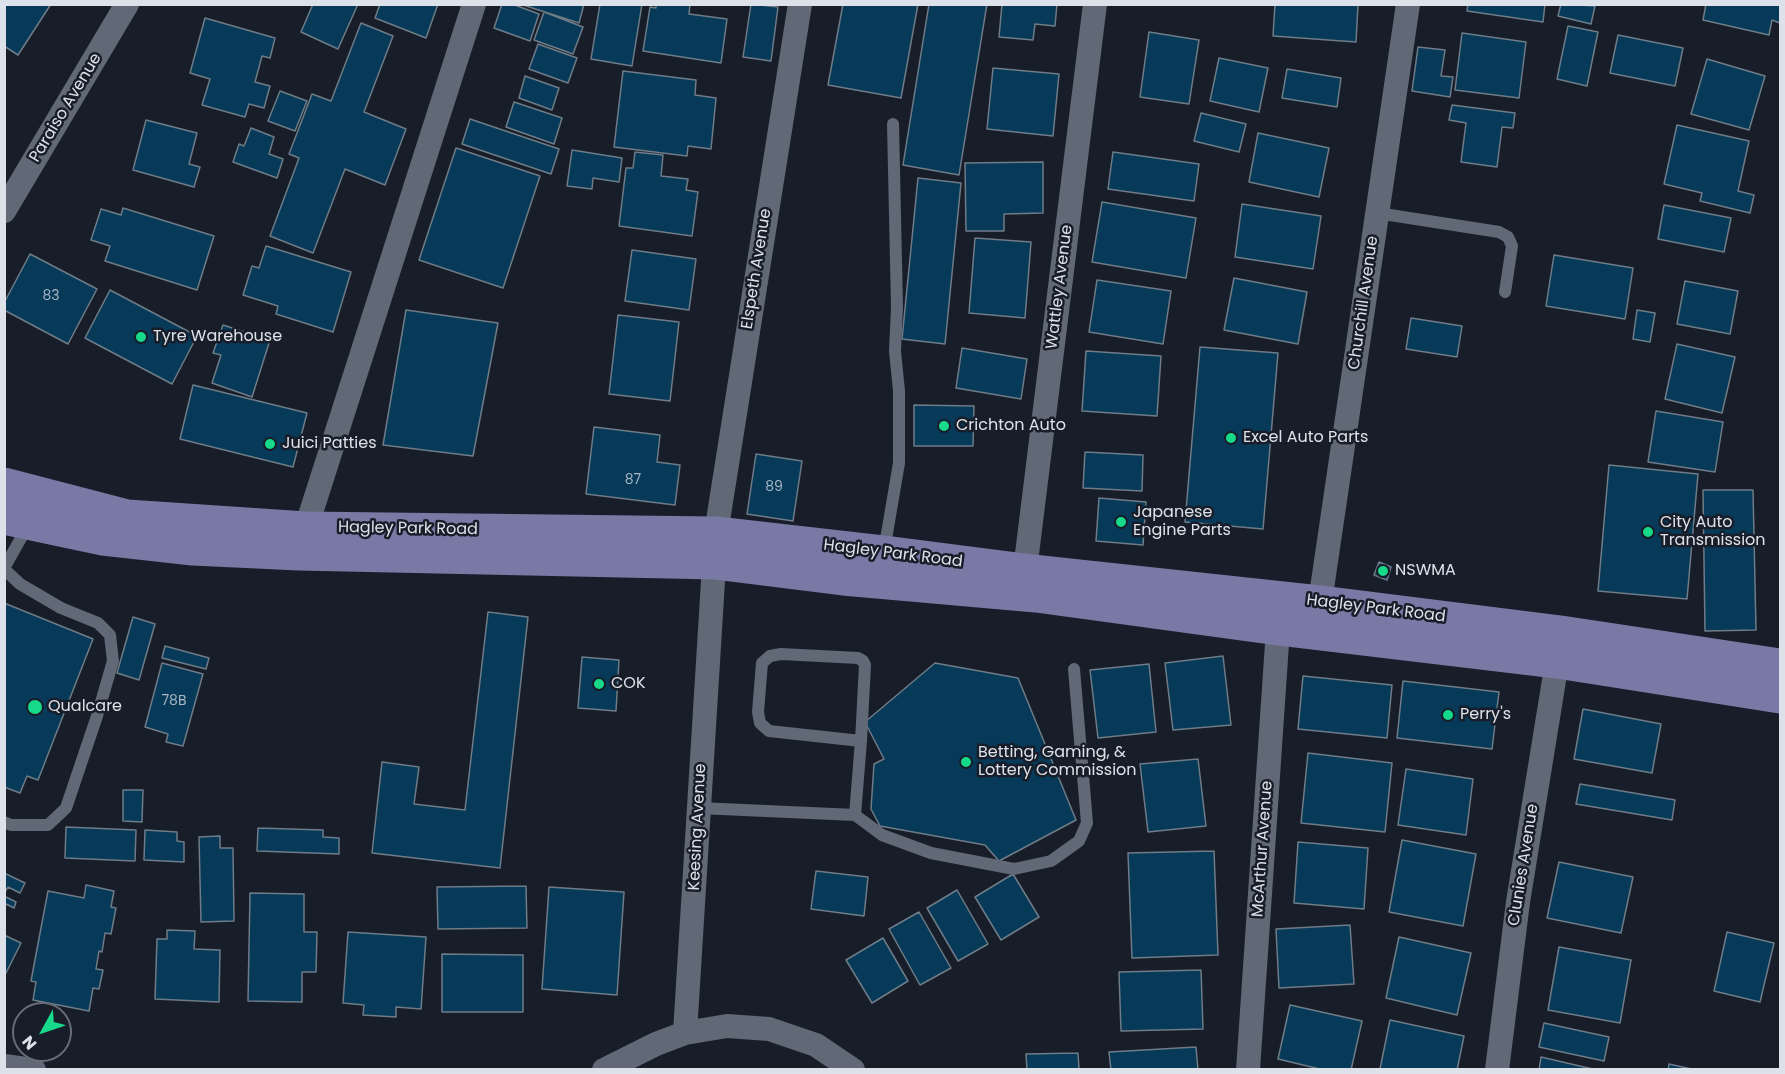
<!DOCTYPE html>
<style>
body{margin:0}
#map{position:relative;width:1785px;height:1074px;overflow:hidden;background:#181e29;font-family:Poppins,sans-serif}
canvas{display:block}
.frame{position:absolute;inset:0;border:6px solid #dde1e9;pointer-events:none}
.north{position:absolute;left:12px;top:1002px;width:60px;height:60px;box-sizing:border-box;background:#181e29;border:2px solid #676c76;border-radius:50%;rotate:230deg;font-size:16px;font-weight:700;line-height:24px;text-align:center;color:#dde1e9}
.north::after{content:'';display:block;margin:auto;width:21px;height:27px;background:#16d989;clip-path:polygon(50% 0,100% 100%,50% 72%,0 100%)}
</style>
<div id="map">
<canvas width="1785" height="1074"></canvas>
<div class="frame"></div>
<div class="north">N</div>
</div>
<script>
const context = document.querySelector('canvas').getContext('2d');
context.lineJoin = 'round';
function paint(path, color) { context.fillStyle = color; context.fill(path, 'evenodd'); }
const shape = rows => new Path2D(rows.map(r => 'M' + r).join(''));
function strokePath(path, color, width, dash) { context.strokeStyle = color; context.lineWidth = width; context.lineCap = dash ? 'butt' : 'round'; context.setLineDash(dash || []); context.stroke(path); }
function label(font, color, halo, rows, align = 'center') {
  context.font = font + ' Poppins,sans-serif'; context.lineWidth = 5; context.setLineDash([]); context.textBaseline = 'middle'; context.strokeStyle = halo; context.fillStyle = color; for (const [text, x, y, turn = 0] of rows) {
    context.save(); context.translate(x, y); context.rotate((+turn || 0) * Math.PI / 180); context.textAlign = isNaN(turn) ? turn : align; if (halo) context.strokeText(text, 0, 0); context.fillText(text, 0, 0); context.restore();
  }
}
const building = shape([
 [4,4,51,4,18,55,4,46,4,4],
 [313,4,358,4,338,49,301,32,313,4],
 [380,4,438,4,426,38,375,18,380,4],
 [502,4,512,4,539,14,530,41,494,28,502,4],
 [520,4,584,4,579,23,520,4],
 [600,4,642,4,632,66,591,59,600,4],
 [656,4,690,4,689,14,727,19,721,63,643,51,650,7,656,8,656,4],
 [751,4,778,7,771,61,743,57,751,4],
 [843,4,918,4,901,98,828,85,843,4],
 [929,4,987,4,959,175,903,165,929,4],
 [1002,4,1057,4,1055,26,1035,24,1033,40,999,37,1002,4],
 [1275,4,1358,5,1356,42,1273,36,1275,4],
 [1468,4,1545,4,1543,22,1467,11,1468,4],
 [1561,4,1595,6,1591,24,1558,16,1561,4],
 [1706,4,1780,4,1780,23,1772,20,1769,35,1703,20,1706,4],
 [544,12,583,27,573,54,534,40,544,12],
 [205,18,275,38,270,58,262,56,255,82,270,86,264,108,249,104,245,117,202,105,210,79,190,73,205,18],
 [361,23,393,36,364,112,406,129,385,185,345,169,313,253,270,236,299,158,289,154,312,94,331,101,361,23],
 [1568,26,1598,32,1587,86,1557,79,1568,26],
 [1149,32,1199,40,1189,104,1140,97,1149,32],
 [1462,33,1526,42,1519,98,1455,90,1462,33],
 [1618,35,1683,48,1675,86,1610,73,1618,35],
 [538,44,577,58,568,83,529,69,538,44],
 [1418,47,1445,50,1441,76,1453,77,1450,97,1412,91,1418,47],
 [1219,58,1268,68,1259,112,1210,101,1219,58],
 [1707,59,1765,76,1749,130,1691,114,1707,59],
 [993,68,1059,74,1053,136,987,129,993,68],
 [1287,69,1341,78,1337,107,1282,98,1287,69],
 [623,71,696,80,695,95,716,98,711,149,688,146,687,156,614,147,623,71],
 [525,76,559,88,552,110,519,98,525,76],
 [280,91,307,101,295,131,268,121,280,91],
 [514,102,562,118,554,144,506,127,514,102],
 [1452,105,1515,113,1513,128,1502,127,1497,167,1461,162,1466,123,1449,120,1452,105],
 [1201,113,1246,124,1239,152,1194,141,1201,113],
 [470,119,559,149,551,174,462,144,470,119],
 [146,120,197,133,189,164,200,167,194,187,133,170,146,120],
 [1677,125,1749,141,1738,191,1754,195,1750,213,1700,201,1702,193,1664,184,1677,125],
 [251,128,274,137,269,154,283,159,277,178,233,162,239,144,244,146,251,128],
 [1258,133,1329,148,1319,197,1249,182,1258,133],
 [456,148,540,176,503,288,419,260,456,148],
 [572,150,622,158,619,182,593,178,592,189,567,186,572,150],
 [635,152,663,155,661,176,688,179,686,190,698,192,692,236,619,226,626,168,633,168,635,152],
 [1113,152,1199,164,1194,201,1108,189,1113,152],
 [1043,162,1043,213,1004,214,1004,231,966,231,965,163,1043,162],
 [918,178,961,183,945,344,902,339,918,178],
 [1102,202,1196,218,1186,278,1092,262,1102,202],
 [1242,204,1321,216,1313,269,1235,257,1242,204],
 [1664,205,1731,218,1724,252,1658,239,1664,205],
 [123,208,214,236,197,290,105,261,110,246,91,240,101,209,121,215,123,208],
 [975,238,1031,242,1025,318,969,313,975,238],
 [266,246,351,272,333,332,276,314,278,306,243,295,252,266,259,268,266,246],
 [632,250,696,259,689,310,625,301,632,250],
 [30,254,97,289,68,344,4,310,4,303,30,254],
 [1554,255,1633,268,1625,319,1546,306,1554,255],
 [1234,278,1307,292,1298,344,1224,330,1234,278],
 [1097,280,1171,291,1163,344,1089,332,1097,280],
 [1685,281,1738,291,1730,334,1677,324,1685,281],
 [110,290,197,336,172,384,85,338,110,290],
 [406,310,498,323,473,456,383,445,406,310],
 [1637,310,1655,313,1650,342,1633,339,1637,310],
 [618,315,679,322,670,401,609,394,618,315],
 [1411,318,1462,326,1457,357,1406,349,1411,318],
 [223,325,270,340,252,397,212,383,221,355,213,353,223,325],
 [1677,344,1735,357,1722,413,1665,399,1677,344],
 [1200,347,1278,353,1263,529,1185,522,1200,347],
 [962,348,1027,359,1021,399,956,388,962,348],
 [1086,351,1161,356,1157,416,1082,411,1086,351],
 [193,385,307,413,293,467,180,439,193,385],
 [914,405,974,406,973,446,914,446,914,405],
 [1656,411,1723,422,1715,472,1648,462,1656,411],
 [594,427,660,435,657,462,680,465,675,505,586,494,594,427],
 [1085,452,1143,455,1142,491,1083,488,1085,452],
 [756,454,802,461,793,521,747,514,756,454],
 [1609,465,1698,474,1687,599,1598,591,1609,465],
 [1703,490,1753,490,1756,630,1705,631,1703,490],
 [1099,498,1146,502,1143,545,1096,541,1099,498],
 [1379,562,1391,567,1387,580,1374,575,1379,562],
 [4,603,93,639,38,780,27,776,20,793,4,787,4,603],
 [488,612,528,617,500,868,372,853,382,762,419,767,414,804,465,810,488,612],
 [133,617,155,624,139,680,117,673,133,617],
 [165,646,209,658,206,669,162,658,165,646],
 [1223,656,1231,725,1173,730,1165,663,1223,656],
 [582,657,619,660,616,711,578,708,582,657],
 [162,663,203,674,183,746,166,742,168,734,145,727,162,663],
 [935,663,1018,678,1076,820,999,861,985,845,880,826,871,809,874,764,884,759,865,722,935,663],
 [1149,664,1156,732,1098,738,1090,670,1149,664],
 [1303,676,1392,685,1387,738,1298,729,1303,676],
 [1403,681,1499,692,1492,749,1397,738,1403,681],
 [1583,709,1661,724,1652,773,1574,759,1583,709],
 [1308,753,1392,763,1385,832,1301,823,1308,753],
 [1198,759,1206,826,1148,832,1140,764,1198,759],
 [1406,769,1473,779,1466,835,1398,825,1406,769],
 [1580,784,1675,800,1672,820,1576,804,1580,784],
 [123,790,143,790,142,822,123,821,123,790],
 [66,827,136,830,135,861,65,858,66,827],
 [258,828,323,830,323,837,339,838,339,854,257,851,258,828],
 [145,830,177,832,177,841,184,842,184,862,144,860,145,830],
 [220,836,220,848,233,848,234,921,201,922,199,837,220,836],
 [1402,840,1476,854,1463,926,1389,912,1402,840],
 [1298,842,1368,848,1364,909,1294,903,1298,842],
 [1214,851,1218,955,1132,958,1128,853,1214,851],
 [1559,862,1633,877,1621,933,1547,918,1559,862],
 [816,871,868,877,864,916,811,909,816,871],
 [4,873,25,883,20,893,8,887,4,894,4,873],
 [1013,874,1039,917,1001,940,975,897,1013,874],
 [86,885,114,891,111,907,116,908,111,934,105,933,102,952,99,951,96,969,103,970,99,989,93,988,89,1011,33,1000,36,982,31,981,48,891,84,898,86,885],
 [526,886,527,928,438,929,437,887,526,886],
 [549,887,624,892,617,995,542,989,549,887],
 [957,890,988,944,958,961,927,908,957,890],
 [250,893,304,894,304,932,317,932,316,972,302,972,302,1002,248,1001,250,893],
 [4,896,16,902,14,908,4,903,4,896],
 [919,912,951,968,920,985,889,929,919,912],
 [1350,925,1354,984,1279,988,1276,929,1350,925],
 [167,930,195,931,194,949,220,950,219,1002,155,999,157,939,167,939,167,930],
 [348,932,426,937,421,1009,396,1007,396,1017,363,1015,364,1005,343,1003,348,932],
 [1727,932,1774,943,1760,1002,1714,991,1727,932],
 [4,935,21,943,4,977,4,935],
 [1399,937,1471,953,1457,1015,1386,998,1399,937],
 [883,938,908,981,872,1003,846,960,883,938],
 [1559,947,1631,960,1620,1023,1548,1010,1559,947],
 [442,954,523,955,523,1012,442,1012,442,954],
 [1201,970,1203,1029,1121,1031,1119,972,1201,970],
 [1290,1005,1362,1021,1351,1070,1324,1070,1278,1059,1290,1005],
 [1390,1020,1464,1036,1457,1070,1380,1069,1390,1020],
 [1544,1023,1609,1037,1604,1061,1539,1047,1544,1023],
 [1196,1047,1198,1070,1111,1070,1109,1052,1196,1047],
 [1078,1053,1079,1070,1027,1070,1026,1054,1078,1053],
 [1541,1057,1597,1070,1539,1070,1541,1057],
 [1669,1064,1696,1070,1668,1070,1669,1064]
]);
paint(building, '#073958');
strokePath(building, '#6e7c87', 1.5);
strokePath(shape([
 [1377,213,1499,232,1508,237,1512,246,1505,292],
 [884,551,899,463,899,391,895,351,897,307,893,124],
 [4,568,29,524],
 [4,569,20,584,61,608,98,623,110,635,113,661,97,716,66,808,48,825,11,825,4,822],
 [699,808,855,815,882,835,931,853,1014,869,1051,861,1079,841,1087,823,1074,669],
 [855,815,861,741,865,665,863,661,858,658,781,654,770,656,762,663,758,712,760,723,769,731,861,741]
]), '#616876', 12);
strokePath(shape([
 [4,211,127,4],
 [306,528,474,4],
 [1025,570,1095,4],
 [1320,602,1408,4],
 [685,1033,716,533,800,4],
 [4,1066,34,1070],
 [604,1070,656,1044,685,1033,727,1026,769,1029,816,1045,853,1070],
 [1248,1070,1278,629],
 [1497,1070,1518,902,1557,662]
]), '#616876', 24);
strokePath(shape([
 [4,484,127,516,306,528,716,533,883,552,1025,570,1320,602,1561,632,1780,665],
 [4,518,103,539,193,549,299,554,714,563,843,579,1036,596,1278,629,1557,662,1780,697]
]), '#7879a5', 33);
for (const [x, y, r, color] of [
 [141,337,6,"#16d989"],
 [944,426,6,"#16d989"],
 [1231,438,6,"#16d989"],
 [270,444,6,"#16d989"],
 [1121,522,6,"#16d989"],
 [1648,532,6,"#16d989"],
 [1383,571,6,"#16d989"],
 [599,684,6,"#16d989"],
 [35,707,8,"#16d989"],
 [1448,715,6,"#16d989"],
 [966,762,6,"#16d989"]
]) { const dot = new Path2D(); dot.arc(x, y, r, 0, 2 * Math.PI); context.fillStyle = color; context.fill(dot); strokePath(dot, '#181e29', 2); }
label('14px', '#a8b7c5', null, [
 ["83",51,296],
 ["87",633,480],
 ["89",774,487],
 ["78B",174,701]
]);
label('16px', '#dde1e9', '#181e29', [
 ["Paraiso Avenue",66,108,-59],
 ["Elspeth Avenue",757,269,-81],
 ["Wattley Avenue",1060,287,-83],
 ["Churchill Avenue",1364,303,-82],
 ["Hagley Park Road",408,529,1],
 ["Hagley Park Road",893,554,7],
 ["Hagley Park Road",1376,609,7],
 ["Keesing Avenue",698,827,-87],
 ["McArthur Avenue",1263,849,-86],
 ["Clunies Avenue",1524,865,-81]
]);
label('16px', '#dde1e9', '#181e29', [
 ["Tyre Warehouse",153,337],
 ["Crichton Auto",956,426],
 ["Excel Auto Parts",1243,438],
 ["Juici Patties",282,444],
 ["Japanese",1133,513],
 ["Engine Parts",1133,531],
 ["City Auto",1660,523],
 ["Transmission",1660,541],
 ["NSWMA",1395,571],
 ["COK",611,684],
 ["Qualcare",48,707],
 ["Perry's",1460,715],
 ["Betting, Gaming, &",978,753],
 ["Lottery Commission",978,771]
], 'left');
</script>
